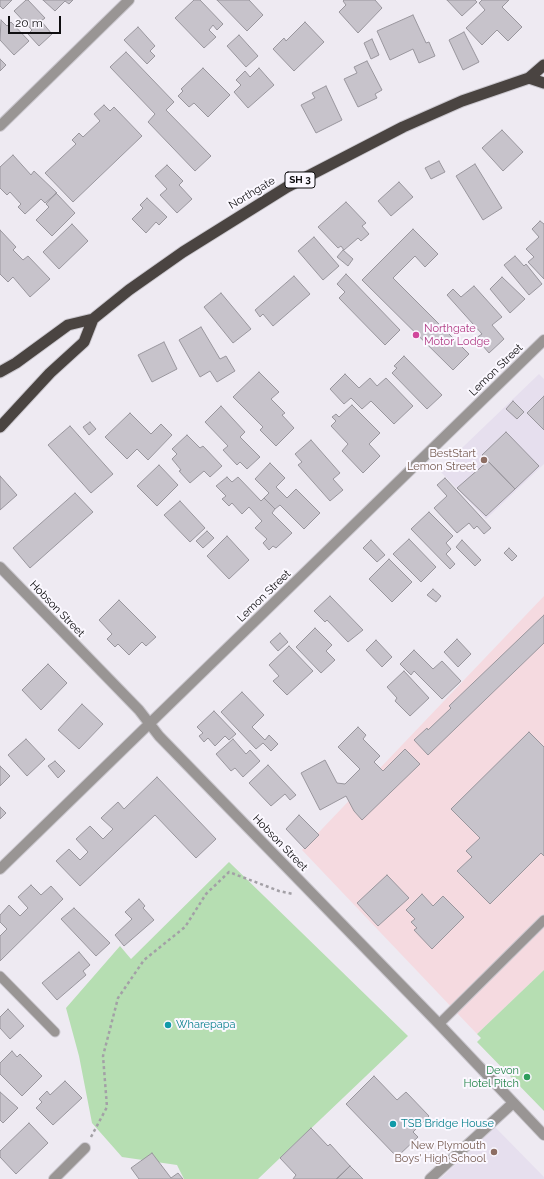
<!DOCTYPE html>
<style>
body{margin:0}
#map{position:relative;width:544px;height:1179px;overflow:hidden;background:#eeeaf2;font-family:Raleway,sans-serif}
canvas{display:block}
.scale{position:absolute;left:8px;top:16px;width:53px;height:18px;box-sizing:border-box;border:2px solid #0f0e10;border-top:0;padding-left:5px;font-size:12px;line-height:14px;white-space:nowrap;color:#0f0e10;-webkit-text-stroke:3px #fbf8ff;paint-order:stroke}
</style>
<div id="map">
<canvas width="544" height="1179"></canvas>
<div class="scale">20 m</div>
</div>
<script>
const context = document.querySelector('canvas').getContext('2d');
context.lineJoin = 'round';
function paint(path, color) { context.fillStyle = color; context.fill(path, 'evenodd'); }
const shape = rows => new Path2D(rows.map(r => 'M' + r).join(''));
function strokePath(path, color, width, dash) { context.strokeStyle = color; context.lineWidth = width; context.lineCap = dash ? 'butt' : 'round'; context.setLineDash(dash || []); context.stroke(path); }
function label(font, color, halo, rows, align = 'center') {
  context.font = font + ' Raleway,sans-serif'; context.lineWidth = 4; context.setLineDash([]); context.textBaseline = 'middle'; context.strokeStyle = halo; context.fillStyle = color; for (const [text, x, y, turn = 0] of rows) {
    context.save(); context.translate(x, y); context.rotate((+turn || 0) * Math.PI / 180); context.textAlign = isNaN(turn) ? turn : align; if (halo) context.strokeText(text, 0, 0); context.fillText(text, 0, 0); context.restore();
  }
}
paint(shape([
 [539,374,544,379,544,464,486,519,439,470],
 [495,1127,544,1177,544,1179,440,1179]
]), '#e6dfee');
paint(shape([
 [544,596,544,970,477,1034,302,850]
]), '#f5dae0');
paint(shape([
 [229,862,408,1036,258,1179,184,1179,177,1165,122,1157,92,1123,79,1056,66,1008,120,946,131,959],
 [544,970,544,1111,477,1042,481,1038,477,1034]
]), '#b6deb2');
const building = shape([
 [0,0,12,0,3,9,0,6,0,0],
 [26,0,28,0,45,18,41,21,52,34,39,46,28,34,32,30,14,11,26,0],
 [43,0,73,0,69,4,65,1,55,11,43,0],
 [194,0,200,0,223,24,217,30,213,25,209,30,216,37,204,48,175,18,194,0],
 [217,0,249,0,263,15,247,31,217,0],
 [344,0,375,0,382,8,358,33,339,12,346,5,343,1,344,0],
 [447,0,475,0,477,2,462,16,447,0],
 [482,0,509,0,502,7,522,27,508,41,497,30,482,45,466,28,485,10,479,3,482,0],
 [413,15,426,43,429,42,435,56,419,63,413,49,390,60,377,31,413,15],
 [1,20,7,26,11,22,29,41,14,55,0,40,1,20],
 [305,22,324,42,294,71,273,49,284,38,286,41,305,22],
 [138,27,155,46,150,51,155,56,147,64,124,40,138,27],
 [464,32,479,62,463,70,449,40,464,32],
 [239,35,258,56,246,67,227,46,239,35],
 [372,39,379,55,371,59,364,43,372,39],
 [126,52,174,102,166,110,211,156,195,171,148,122,155,114,110,67,126,52],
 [0,59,6,65,0,71,0,59],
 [367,61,382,90,375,94,377,98,358,107,344,79,357,73,354,67,367,61],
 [203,68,230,95,208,117,194,103,189,107,178,96,183,91,181,89,203,68],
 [259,68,274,85,248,108,234,92,241,85,236,80,245,71,250,77,259,68],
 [326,86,342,120,316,133,301,105,315,98,312,93,326,86],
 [104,105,110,111,114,107,142,136,73,202,45,173,76,144,72,140,79,133,83,137,100,121,94,114,104,105],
 [502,130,523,152,503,171,482,148,502,130],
 [13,155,31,175,34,171,57,193,45,203,41,199,25,214,18,207,21,204,10,192,7,195,0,188,0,167,13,155],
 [439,161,445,172,431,179,425,168,439,161],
 [475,164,502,208,483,220,456,176,475,164],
 [167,165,183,181,179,185,192,199,177,213,160,195,167,189,155,176,167,165],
 [399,182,413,197,391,216,378,201,399,182],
 [56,193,75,213,52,236,36,220,49,207,46,204,56,193],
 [147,198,167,217,159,225,156,222,146,233,132,219,143,208,140,205,147,198],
 [346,202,366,223,362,226,369,234,361,241,358,238,344,250,341,246,338,248,318,227,346,202],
 [540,221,544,224,544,279,528,262,534,257,526,249,539,237,532,229,540,221],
 [72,224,88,241,59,269,43,252,72,224],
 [413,229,438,254,425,267,415,256,393,278,469,354,453,370,362,280,413,229],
 [0,230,16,247,13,250,23,260,28,256,50,279,30,297,13,277,8,282,0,274,0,230],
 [314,237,339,266,323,280,298,251,314,237],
 [343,250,353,259,348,266,337,257,343,250],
 [515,256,524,266,526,264,542,284,529,295,504,265,515,256],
 [346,274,400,330,385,345,339,298,345,292,337,284,346,274],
 [294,276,310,294,273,326,263,314,260,317,255,310,294,276],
 [502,277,525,299,510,313,490,289,502,277],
 [474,286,502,317,492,325,504,339,489,353,476,338,482,334,447,295,453,289,461,297,474,286],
 [221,293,251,329,233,343,204,307,221,293],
 [201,327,220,359,226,356,235,371,217,382,210,371,200,377,179,340,201,327],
 [164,342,177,369,152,382,138,355,164,342],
 [404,356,442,395,427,409,392,373,397,368,394,366,404,356],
 [259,372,279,392,271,399,285,413,282,415,294,428,276,446,260,430,263,427,233,397,259,372],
 [345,374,359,388,370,378,377,386,386,378,413,406,394,424,371,401,362,409,351,398,344,404,330,389,345,374],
 [544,396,544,430,527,413,544,396],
 [513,401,524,412,517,419,506,409,513,401],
 [352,405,380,433,369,444,380,456,363,473,342,451,348,444,331,426,336,421,332,417,336,414,339,417,352,405],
 [221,406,245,432,240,437,260,457,247,469,240,462,237,465,223,450,228,446,205,422,221,406],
 [130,413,151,434,161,424,172,435,148,460,137,449,127,459,105,437,130,413],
 [90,422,96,429,89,435,83,427,90,422],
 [70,426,113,474,91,493,48,445,70,426],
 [506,432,539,466,515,489,482,455,506,432],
 [187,435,200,448,203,446,222,466,210,477,204,471,190,483,179,471,181,470,172,459,177,454,172,449,187,435],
 [311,440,340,473,333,479,343,490,330,501,298,465,302,462,295,454,311,440],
 [488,461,515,489,486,516,457,488,488,461],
 [270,463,285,478,276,487,287,498,296,489,320,513,304,529,280,505,275,509,264,498,269,493,255,479,270,463],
 [159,465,178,485,157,506,137,486,159,465],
 [0,476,17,495,0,510,0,476],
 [227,477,232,482,238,477,261,501,264,498,275,509,272,513,292,533,276,548,273,546,269,550,263,543,267,539,255,528,262,521,249,507,242,514,232,503,229,506,222,499,226,496,216,486,227,477],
 [445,478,491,528,484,534,477,526,474,529,469,523,457,533,434,508,447,496,437,485,445,478],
 [75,493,93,512,30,568,13,548,75,493],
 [180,501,205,528,190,542,164,515,180,501],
 [429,512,453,536,446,543,451,549,446,554,455,564,450,569,411,529,429,512],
 [207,531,214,538,203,548,196,541,207,531],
 [227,536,249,560,229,579,207,556,227,536],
 [409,539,436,567,421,582,393,554,409,539],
 [371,540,385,555,377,562,363,548,371,540],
 [462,540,481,560,475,566,456,547,462,540],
 [509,548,517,556,512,561,504,553,509,548],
 [389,559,412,582,392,602,369,579,389,559],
 [433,589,441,596,436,602,427,595,433,589],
 [330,596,363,630,348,642,327,620,325,622,314,611,330,596],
 [119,600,156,637,146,646,142,642,129,655,118,644,115,647,107,639,112,634,99,620,119,600],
 [544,615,544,643,428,755,414,740,427,728,428,730,451,708,449,706,544,615],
 [315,628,332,645,326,651,335,660,321,673,296,647,315,628],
 [280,633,288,642,278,651,270,642,280,633],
 [457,639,471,654,458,667,444,652,457,639],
 [376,640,392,657,382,667,366,650,376,640],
 [289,646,313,671,287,695,273,681,279,676,269,665,289,646],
 [414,650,433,669,442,661,461,681,442,699,414,671,411,675,400,664,414,650],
 [48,664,67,683,41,710,22,690,48,664],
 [404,671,429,698,410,716,395,701,397,698,387,687,404,671],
 [242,692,264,715,252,727,265,740,269,735,278,744,271,751,263,743,256,749,221,712,242,692],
 [82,704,103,724,79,749,58,730,82,704],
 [214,711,236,734,229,740,225,736,215,746,208,738,204,742,199,736,203,733,197,727,214,711],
 [358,727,366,735,363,739,380,756,374,762,383,771,405,749,420,764,362,820,354,811,346,796,320,810,301,773,325,760,337,783,345,784,360,769,338,747,358,727],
 [529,732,544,747,544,856,541,853,490,904,457,871,472,857,466,851,480,838,451,809,529,732],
 [26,739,45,759,27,776,8,755,26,739],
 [233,739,246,754,250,750,260,761,243,777,235,768,231,771,216,754,233,739],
 [55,761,65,771,58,778,48,766,55,761],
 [268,765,296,795,290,800,285,794,271,806,249,783,268,765],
 [0,766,10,776,0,786,0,766],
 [157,777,216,839,196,858,155,815,80,886,56,861,69,849,80,860,88,852,76,839,90,826,103,839,113,829,101,818,118,802,124,809,157,777],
 [0,807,6,813,0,819,0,807],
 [299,815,319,835,305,849,286,829,299,815],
 [387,875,409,898,378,926,357,903,387,875],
 [31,885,41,895,51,886,63,899,0,961,0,936,7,929,0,922,0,915,9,905,20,916,28,908,18,897,31,885],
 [422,894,433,906,443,896,464,917,432,949,414,930,417,928,411,922,415,919,406,910,422,894],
 [139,899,145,906,143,908,154,920,124,946,115,935,132,919,125,912,139,899],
 [74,908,110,943,96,956,61,919,74,908],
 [79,952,90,965,83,971,86,975,57,1000,42,983,79,952],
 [8,1009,24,1026,10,1039,0,1028,0,1017,8,1009],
 [12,1051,17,1057,20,1054,42,1076,22,1096,0,1074,0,1063,12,1051],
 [374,1076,397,1100,406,1092,429,1116,413,1132,418,1137,397,1157,346,1104,374,1076],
 [65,1081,82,1098,53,1125,36,1108,42,1102,39,1099,47,1091,50,1095,65,1081],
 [0,1092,18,1108,3,1123,0,1120,0,1092],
 [29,1123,48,1143,16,1174,0,1157,0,1151,29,1123],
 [311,1128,328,1146,330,1144,350,1166,336,1179,293,1179,296,1175,280,1158,311,1128],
 [152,1153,171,1178,178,1173,183,1179,139,1179,131,1168,152,1153],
 [350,1166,363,1179,337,1179,350,1166]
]);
paint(building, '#c7c3cb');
strokePath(building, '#99969d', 1);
const service = shape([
 [0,976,55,1032],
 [439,1024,544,920]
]);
const minor = shape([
 [0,126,129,0],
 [0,567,139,710,159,736,439,1024,544,1135],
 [0,869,544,340],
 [54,1179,85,1148],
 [430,1179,513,1103]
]);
const trunk = shape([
 [529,78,544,83],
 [0,372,16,363,68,325,93,319,129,290,183,252,287,187,403,127,462,101,529,78,544,65],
 [0,427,50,373,84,342,93,319]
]);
strokePath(service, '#cac7ce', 11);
strokePath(minor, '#cac7ce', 12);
strokePath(trunk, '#cac7ce', 13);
strokePath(shape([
 [91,1137,107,1107,103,1056,118,998,144,960,185,927,206,894,229,872,279,891,293,894]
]), '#a3a0a6', 2.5, [3, 3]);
strokePath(service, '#999594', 9);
strokePath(minor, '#999594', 10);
strokePath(trunk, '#4a4441', 11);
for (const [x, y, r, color] of [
 [416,335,4,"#d1479c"],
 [484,460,4,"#8d6e63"],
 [168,1025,4,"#0f9aa8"],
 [527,1077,4,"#2e9e5b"],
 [393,1124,4,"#0f9aa8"],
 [494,1152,4,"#8d6e63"]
]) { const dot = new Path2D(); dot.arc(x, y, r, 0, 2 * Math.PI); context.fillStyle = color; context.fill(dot); strokePath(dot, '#fbf8ff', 1.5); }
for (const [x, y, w] of [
 [300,180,30]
]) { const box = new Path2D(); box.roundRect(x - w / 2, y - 8, w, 16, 3); context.fillStyle = '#fbf8ff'; context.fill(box); strokePath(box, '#0f0e10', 1); }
label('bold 10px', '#0f0e10', null, [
 ["SH 3",300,180]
]);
label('11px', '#0f0e10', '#fbf8ff', [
 ["Northgate",252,193,-31],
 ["Lemon Street",496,370,-44],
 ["Lemon Street",264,596,-44],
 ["Hobson Street",57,609,46],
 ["Hobson Street",280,843,46]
]);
label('11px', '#b23c85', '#fbf8ff', [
 ["Northgate",424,329],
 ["Motor Lodge",424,342]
], 'left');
label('11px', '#785e54', '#fbf8ff', [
 ["BestStart",476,454],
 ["Lemon Street",476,467],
 ["New Plymouth",486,1146],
 ["Boys' High School",486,1159]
], 'right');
label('11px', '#0d838f', '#fbf8ff', [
 ["Wharepapa",176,1025],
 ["TSB Bridge House",401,1124]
], 'left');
label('11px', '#27864d', '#fbf8ff', [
 ["Devon",519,1071],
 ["Hotel Pitch",519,1084]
], 'right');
</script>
